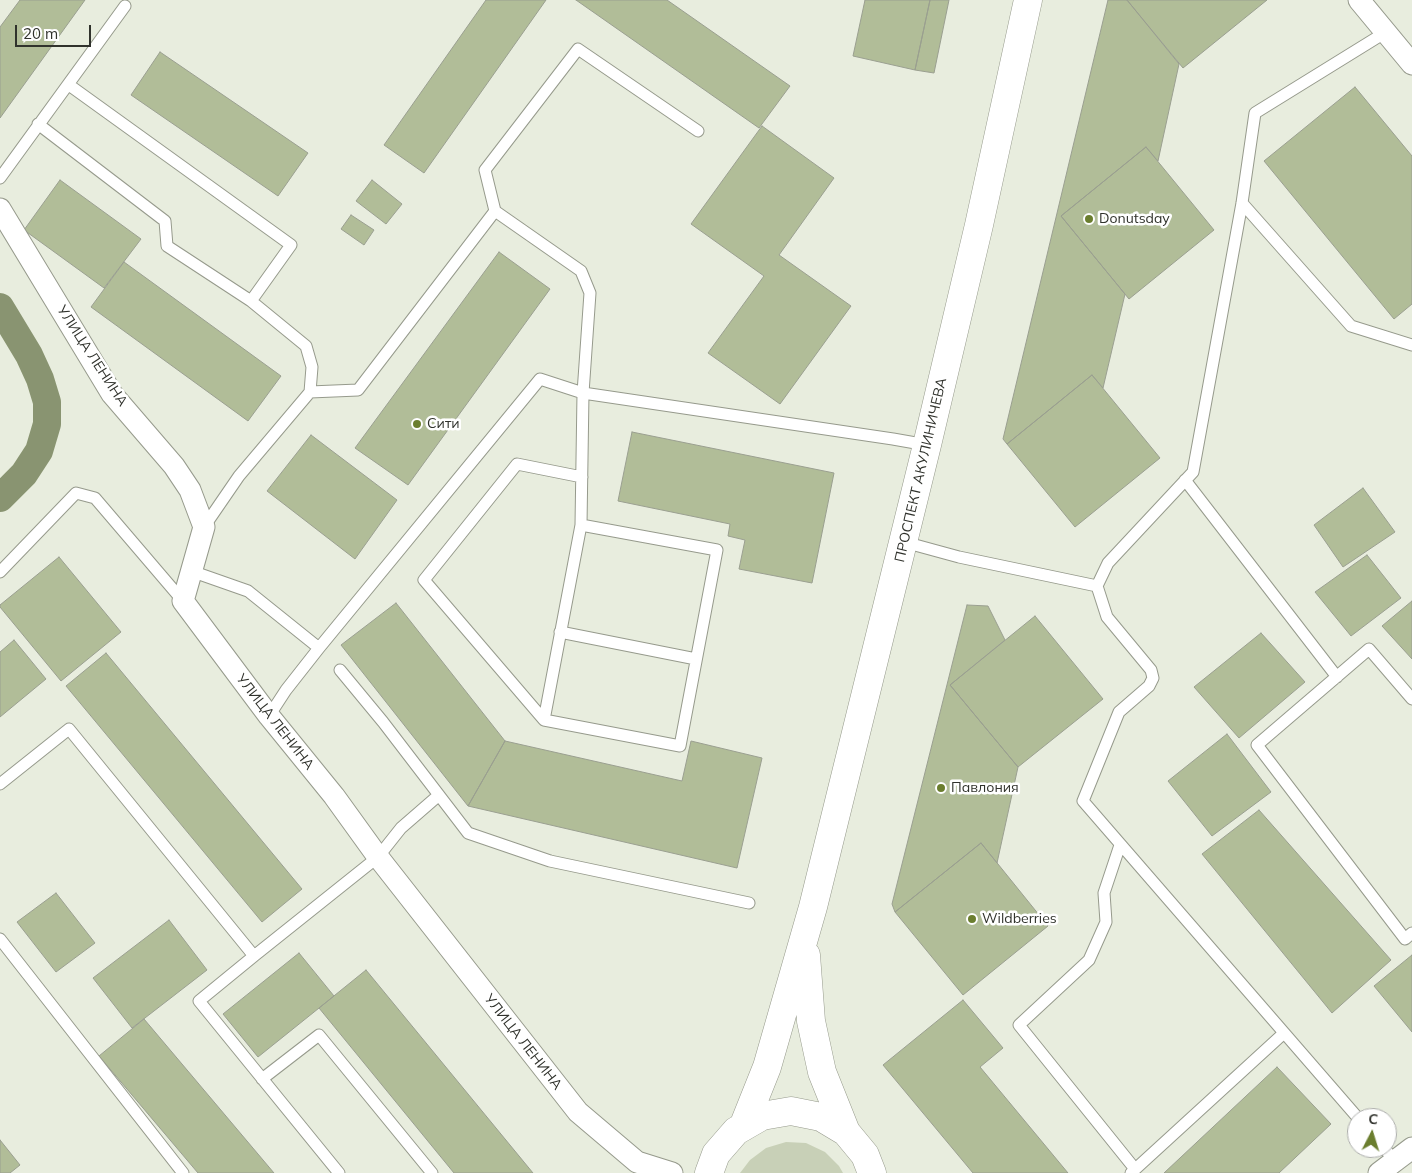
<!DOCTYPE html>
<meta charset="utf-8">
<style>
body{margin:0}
#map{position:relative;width:1412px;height:1173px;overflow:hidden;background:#e8edde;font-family:Mulish,sans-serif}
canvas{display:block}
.north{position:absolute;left:1347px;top:1108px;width:50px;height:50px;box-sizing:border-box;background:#fff;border:1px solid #acadab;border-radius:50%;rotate:5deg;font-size:14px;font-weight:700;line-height:20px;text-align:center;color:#30322c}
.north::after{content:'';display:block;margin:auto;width:18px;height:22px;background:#6b7e2f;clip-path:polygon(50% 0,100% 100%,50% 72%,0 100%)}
.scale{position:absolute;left:15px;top:25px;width:76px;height:22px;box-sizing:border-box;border:2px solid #30322c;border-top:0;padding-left:6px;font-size:15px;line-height:18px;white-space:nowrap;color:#30322c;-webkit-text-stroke:4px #fff;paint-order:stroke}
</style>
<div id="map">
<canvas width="1412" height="1173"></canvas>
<div class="north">С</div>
<div class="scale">20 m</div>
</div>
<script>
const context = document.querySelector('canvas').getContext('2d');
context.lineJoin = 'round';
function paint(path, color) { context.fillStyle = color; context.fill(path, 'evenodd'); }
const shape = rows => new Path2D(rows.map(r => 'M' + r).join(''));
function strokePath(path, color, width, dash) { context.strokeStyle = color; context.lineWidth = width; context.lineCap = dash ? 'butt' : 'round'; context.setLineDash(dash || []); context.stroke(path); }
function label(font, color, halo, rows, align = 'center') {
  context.font = font + ' Mulish,sans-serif'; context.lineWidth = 5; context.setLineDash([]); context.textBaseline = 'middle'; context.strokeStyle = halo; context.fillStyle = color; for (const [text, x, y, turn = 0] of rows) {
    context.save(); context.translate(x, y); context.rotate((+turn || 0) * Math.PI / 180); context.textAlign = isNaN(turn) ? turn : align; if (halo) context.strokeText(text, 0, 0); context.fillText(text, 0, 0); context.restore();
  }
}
paint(shape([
 [786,1142,806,1143,825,1152,839,1166,843,1173,740,1173,750,1160,766,1148]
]), '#c8d0b7');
strokePath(shape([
 [0,307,29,355,40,379,47,402,47,424,39,451,24,474,0,498]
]), '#899471', 28);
const building = shape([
 [20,0,85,0,0,118,0,27,20,0],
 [486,0,546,0,424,173,384,145,486,0],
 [576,0,667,0,790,86,759,128,576,0],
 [865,0,930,0,915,70,853,56,865,0],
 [930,0,949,0,934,73,915,70,930,0],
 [1108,0,1127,0,1179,64,1158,161,1146,147,1061,216,1125,294,1103,388,1092,375,1007,444,1003,439,1108,0],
 [1127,0,1267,0,1183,68,1127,0],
 [160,52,308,153,278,196,131,95,160,52],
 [1355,87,1412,156,1412,304,1394,319,1264,161,1355,87],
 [762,126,834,178,779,255,851,306,780,404,708,353,764,276,691,224,762,126],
 [1146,147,1214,230,1129,299,1061,216,1146,147],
 [60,180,141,239,104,288,24,230,60,180],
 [372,180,402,204,386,224,356,201,372,180],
 [351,215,374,230,364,245,341,229,351,215],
 [499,252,550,289,408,485,355,448,499,252],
 [124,262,281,376,248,421,91,307,124,262],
 [1092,375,1160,458,1075,527,1007,444,1092,375],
 [632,432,834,473,812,583,739,569,745,540,728,536,730,524,618,501,632,432],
 [311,435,397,500,355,559,267,491,311,435],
 [1363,488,1395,532,1343,567,1314,525,1363,488],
 [1367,555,1401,598,1351,636,1315,592,1367,555],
 [59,557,121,632,61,681,0,607,0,605,59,557],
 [1412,601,1412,659,1382,626,1412,601],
 [396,603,505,741,468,806,341,645,396,603],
 [967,605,988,606,1005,640,950,685,1018,767,997,863,981,843,895,912,892,904,967,605],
 [1035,616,1103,699,1018,767,950,685,1035,616],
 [1261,633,1305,682,1239,738,1194,687,1261,633],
 [14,640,46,679,0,717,0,652,14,640],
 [106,653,302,889,262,922,66,686,106,653],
 [1227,734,1271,792,1212,836,1168,781,1227,734],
 [505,741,682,781,691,741,762,758,737,868,468,806,505,741],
 [1259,810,1391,960,1332,1013,1202,854,1259,810],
 [981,843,1048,926,963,995,895,912,981,843],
 [56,893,95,943,56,972,17,922,56,893],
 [169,920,207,970,132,1028,93,978,169,920],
 [299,953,334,996,258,1057,223,1014,299,953],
 [1412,955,1412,1032,1374,986,1412,955],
 [366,970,533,1173,454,1173,319,1008,366,970],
 [963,1000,1003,1048,980,1067,1068,1173,973,1173,883,1065,963,1000],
 [144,1019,274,1173,198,1173,99,1056,144,1019],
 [1277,1067,1331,1124,1279,1173,1164,1173,1277,1067],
 [0,1140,20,1165,10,1173,0,1173,0,1140]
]);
paint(building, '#b1bd98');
strokePath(building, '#9a9f90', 1);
const service = shape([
 [69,85,291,245,251,301],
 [38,124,165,221,167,246,251,301,306,346,312,367,310,392],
 [0,178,125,6],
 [1242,203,1351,326,1412,345],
 [495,211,485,170,578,49,698,131],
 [1185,480,1337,677],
 [204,527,239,476,310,392,358,390,495,211,581,271,590,293,583,393,893,439,927,445],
 [904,542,959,557,1097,586],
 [191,571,248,591,319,648],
 [0,572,76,493,95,498,183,601],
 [560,632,696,659],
 [340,670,383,722,468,833,550,861,749,903],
 [1412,699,1369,649,1257,745,1405,939,1412,933],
 [269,716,286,690,319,648,540,379,583,393,581,525,717,550,680,746,544,720,581,525],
 [544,720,424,580,517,464,582,477],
 [0,784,69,729,254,956,199,1001,339,1173],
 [1120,845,1104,893,1106,922,1089,960,1019,1025,1135,1169],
 [0,939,183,1173],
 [254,956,378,857,401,828,439,795],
 [262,1079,319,1035,432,1173],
 [1358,1118,1083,801,1119,712,1149,686,1153,678,1151,670,1107,617,1097,586,1108,563,1193,472,1242,203,1255,113,1386,32],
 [1384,1148,1395,1161],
 [1131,1173,1284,1033]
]);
const minor = shape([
 [1359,0,1412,64],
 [0,209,112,394,174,466,190,490,204,527,183,601,269,716,334,796,378,857,578,1112,637,1162,672,1173],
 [1379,1173,1412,1148]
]);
const secondary = shape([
 [806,955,811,1021,822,1072,846,1132,865,1155,872,1173],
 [743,1127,767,1067,813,907,927,445,979,225,1028,0],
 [709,1173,716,1154,736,1131,762,1116,791,1111,821,1117,846,1132]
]);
strokePath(service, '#969a8c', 13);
strokePath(minor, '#969a8c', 23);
strokePath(secondary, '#969a8c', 29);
strokePath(service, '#fff', 11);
strokePath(minor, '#fff', 21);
strokePath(secondary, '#fff', 28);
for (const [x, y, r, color] of [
 [1089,219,5,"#6b7e2f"],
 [417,424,5,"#6b7e2f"],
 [941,788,5,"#6b7e2f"],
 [972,919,5,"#6b7e2f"]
]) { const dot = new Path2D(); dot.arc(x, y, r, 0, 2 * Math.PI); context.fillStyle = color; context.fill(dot); strokePath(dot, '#fff', 2); }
label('14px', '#30322c', '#fff', [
 ["Donutsday",1099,219],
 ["Сити",427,424],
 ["Павлония",951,788],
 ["Wildberries",982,919]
], 'left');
label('14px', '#30322c', '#fff', [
 ["УЛИЦА ЛЕНИНА",92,356,57],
 ["ПРОСПЕКТ АКУЛИНИЧЕВА",921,470,-77],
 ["УЛИЦА ЛЕНИНА",275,722,52],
 ["УЛИЦА ЛЕНИНА",523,1042,52]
]);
</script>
